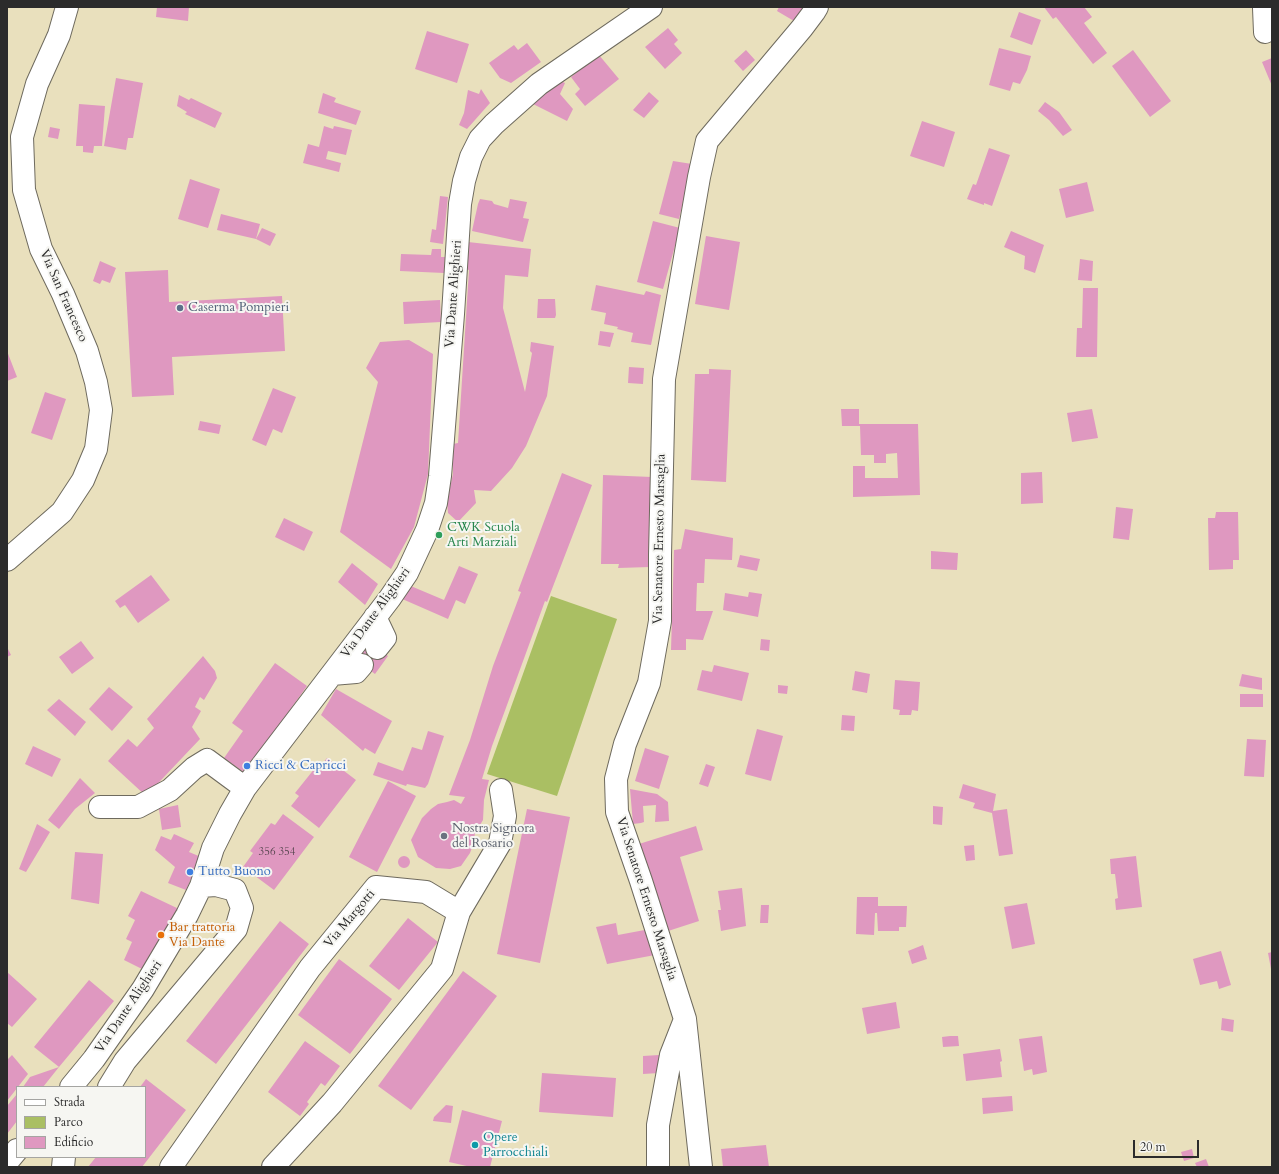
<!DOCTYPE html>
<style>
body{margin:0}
#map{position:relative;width:1279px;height:1174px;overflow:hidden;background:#e9e0bd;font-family:Cardo,serif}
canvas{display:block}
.frame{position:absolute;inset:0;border:8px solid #2b2b2b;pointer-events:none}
.legend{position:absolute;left:16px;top:1086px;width:130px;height:72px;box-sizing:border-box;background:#f6f6f2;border:1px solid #a5a5a2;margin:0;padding:5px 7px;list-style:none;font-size:12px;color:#2b2b2b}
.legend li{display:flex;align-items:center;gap:8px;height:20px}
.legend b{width:20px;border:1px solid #a5a5a2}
.scale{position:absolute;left:1133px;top:1140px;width:66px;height:18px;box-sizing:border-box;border:2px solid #2b2b2b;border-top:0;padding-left:5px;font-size:12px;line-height:14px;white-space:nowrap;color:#2b2b2b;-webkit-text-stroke:3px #f6f6f2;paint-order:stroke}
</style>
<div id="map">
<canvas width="1279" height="1174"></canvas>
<div class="frame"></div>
<ul class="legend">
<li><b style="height:5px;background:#fff"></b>Strada</li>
<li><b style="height:11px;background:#aabf63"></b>Parco</li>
<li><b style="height:11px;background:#df98c0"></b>Edificio</li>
</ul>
<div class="scale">20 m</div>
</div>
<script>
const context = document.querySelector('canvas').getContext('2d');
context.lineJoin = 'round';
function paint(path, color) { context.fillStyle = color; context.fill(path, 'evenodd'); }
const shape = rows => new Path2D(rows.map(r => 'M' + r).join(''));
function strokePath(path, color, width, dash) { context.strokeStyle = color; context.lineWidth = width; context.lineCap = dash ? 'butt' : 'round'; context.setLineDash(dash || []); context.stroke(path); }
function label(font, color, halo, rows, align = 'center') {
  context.font = font + ' Cardo,serif'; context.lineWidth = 4; context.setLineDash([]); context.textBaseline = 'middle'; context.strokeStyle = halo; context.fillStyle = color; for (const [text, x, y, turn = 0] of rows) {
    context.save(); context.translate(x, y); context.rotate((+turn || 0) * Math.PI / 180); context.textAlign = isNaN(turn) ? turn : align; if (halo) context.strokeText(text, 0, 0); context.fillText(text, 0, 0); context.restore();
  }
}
paint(shape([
 [551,596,617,619,557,796,487,774]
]), '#aabf63');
paint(shape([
 [157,7,189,7,188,21,156,17],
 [779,7,803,7,794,21,777,11],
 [1044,7,1084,7,1092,17,1084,23,1107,53,1093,64,1056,17,1053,19],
 [1019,12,1041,20,1032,45,1010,37],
 [668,28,678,40,674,44,682,53,665,69,645,47],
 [427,31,469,44,457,83,415,69],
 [527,43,541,62,511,83,500,78,489,63,514,45,518,50],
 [999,48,1031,56,1027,70,1020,84,1013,82,1010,91,989,85],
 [746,50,755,60,743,71,734,61],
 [1133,50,1171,101,1150,117,1112,66],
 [599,55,619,79,585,106,575,94,580,89,571,77],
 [1272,58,1272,86,1262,62],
 [116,78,143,83,133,138,128,138,126,150,104,146],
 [559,80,565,83,560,94,573,109,567,121,529,102],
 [481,89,490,103,467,129,459,125,464,113,468,90,479,94],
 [649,92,659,101,644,118,633,110],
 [323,93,336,98,334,102,361,111,356,125,318,113],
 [179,95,189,100,191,98,222,113,215,128,185,114,187,112,177,106],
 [1045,102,1059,112,1072,130,1063,136,1049,120,1038,111],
 [79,104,105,106,102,146,94,146,93,153,83,152,83,146,76,146],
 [922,121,955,132,944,167,910,156],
 [324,126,333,129,334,126,352,130,346,155,328,151,326,159,341,163,339,172,303,163,308,144,319,147],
 [50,127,60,129,58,139,48,137],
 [989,148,1010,155,992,206,984,203,984,205,967,199,973,184,976,185],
 [673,161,692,164,679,219,659,214],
 [190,179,220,189,208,228,178,219],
 [1087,182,1094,211,1066,218,1059,189],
 [440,196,448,197,443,244,430,242,432,229,436,230],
 [480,199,492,201,494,204,508,208,510,199,527,202,523,218,529,219,523,242,472,231,478,204],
 [221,214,260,224,256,239,262,228,276,234,270,246,256,239,217,230],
 [653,221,680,228,663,289,637,282],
 [1011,231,1044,245,1035,273,1024,269,1025,256,1004,247],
 [706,236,740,242,729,310,695,304],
 [468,242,531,249,528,277,505,275,503,308,525,392,532,353,530,351,531,342,554,346,547,396,526,446,512,468,491,491,474,490,476,503,458,522,448,513,447,501,453,474,453,444,458,443,469,270,465,269],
 [432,249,441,249,441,257,445,257,444,273,400,271,401,254,431,255],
 [1080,259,1093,261,1092,281,1078,280],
 [100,261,116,268,110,283,102,280,100,284,93,281],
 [168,270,169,302,282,296,285,351,172,357,174,395,132,397,125,272],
 [596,285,644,295,646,291,661,295,651,345,631,342,633,333,617,329,618,327,604,324,606,313,591,310],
 [1083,288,1098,288,1097,357,1076,357,1077,328,1082,328],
 [538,299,555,299,556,315,555,318,537,318],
 [440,300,441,322,404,324,403,302],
 [600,331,614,333,610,347,598,345],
 [409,340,433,354,428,474,414,527,391,569,340,532,378,382,366,368,380,342],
 [7,351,17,377,7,381],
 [629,367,644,368,643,384,628,383],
 [709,369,731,370,726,482,691,480,695,374,709,374],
 [273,388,296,397,282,433,273,429,266,446,252,440],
 [45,392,66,399,52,440,31,433],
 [841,409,859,409,859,424,918,424,920,495,853,497,853,466,865,466,865,478,898,478,897,453,886,454,886,463,874,463,874,455,861,455,860,426,842,426],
 [1092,409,1098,438,1072,442,1067,413],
 [200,421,221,425,219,434,198,430],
 [1042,472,1043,503,1021,504,1021,473],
 [562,473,592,485,547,602,545,601,492,746,482,779,489,780,484,800,483,820,475,833,473,845,470,853,461,866,450,869,436,868,418,857,411,840,422,818,431,809,438,804,447,802,454,800,461,804,465,797,449,795,470,740,493,666,521,592,518,591],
 [603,475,652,477,650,567,618,568,619,564,601,564],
 [1116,507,1133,509,1129,540,1113,538],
 [1216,512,1238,512,1239,560,1233,560,1233,569,1209,570,1208,518,1215,518],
 [284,518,313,532,304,551,275,537],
 [685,529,733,538,732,560,705,559,704,583,697,583,696,611,713,611,703,640,686,639,686,650,671,650,674,550,681,549],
 [931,551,958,553,957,570,931,569],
 [740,555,760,559,757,571,737,567],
 [352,563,378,584,365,605,338,582],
 [459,566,478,574,465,604,456,600,448,619,400,598,406,584,444,600],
 [151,575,170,600,138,623,125,605,120,608,115,601],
 [749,592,762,594,758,617,723,610,725,593,748,597],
 [761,639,770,640,769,651,760,650],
 [81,641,94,658,72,674,59,657],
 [368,641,388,656,375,674,355,659],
 [7,647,11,655,7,657],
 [203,656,215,671,217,678,204,700,200,697,195,707,201,711,192,727,200,739,146,796,108,761,128,739,137,747,154,728,147,719],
 [275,663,307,686,245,773,224,758,243,731,232,723],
 [714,665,749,673,742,701,697,690,702,670,712,672],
 [855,671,870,674,867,693,852,690],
 [1242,674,1262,678,1262,690,1239,686],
 [895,680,920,682,918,711,912,710,911,715,899,715,900,710,893,709],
 [778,685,788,686,787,694,778,693],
 [109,687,133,707,112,731,89,709],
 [336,689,392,721,375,754,365,748,363,751,321,715],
 [1240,694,1263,694,1263,707,1240,707],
 [59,699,86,722,75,736,47,710],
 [842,715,855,716,854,731,841,730],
 [757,729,783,736,771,781,745,774],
 [428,731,444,736,428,784,425,788,407,784,406,786,373,775,378,762,403,771,412,747,422,750],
 [1247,739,1266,740,1264,777,1244,776],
 [33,746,61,759,52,777,25,764],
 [645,748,669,756,659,789,635,781],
 [327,758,356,780,319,828,291,806,299,796,295,793,315,768,317,770],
 [706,764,715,767,708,787,699,784],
 [80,778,95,793,75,809,59,829,48,820],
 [388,781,416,796,377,872,349,857],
 [963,784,996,794,993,811,1007,809,1013,854,999,856,992,813,973,808,975,803,959,798],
 [630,789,657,794,668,802,669,821,655,822,656,805,643,806,644,822,641,823,633,824],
 [178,805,181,827,162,830,159,809],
 [933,806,943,807,942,825,933,824],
 [527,809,570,817,540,963,497,954],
 [283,814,314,837,274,890,243,867,253,853,250,851,271,823,275,825],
 [37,824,50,832,26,872,19,869],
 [696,826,703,850,680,857,699,921,665,932,639,844],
 [174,834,194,843,189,852,201,857,186,890,168,883,175,867,155,850,161,836,171,840],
 [974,845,975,860,966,861,964,846],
 [75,852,103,854,99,904,71,899],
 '398 862a6 6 0 1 1 12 0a6 6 0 1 1-12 0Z',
 [1136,856,1142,907,1116,910,1115,899,1118,898,1115,874,1111,874,1110,859],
 [742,888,746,926,721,931,718,910,721,910,718,891],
 [141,891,179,909,146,971,124,960,132,942,126,939,135,920,128,916],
 [857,897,878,897,878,906,907,906,906,927,899,927,899,931,878,931,877,913,875,913,874,935,856,934],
 [1027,903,1035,944,1012,949,1004,907],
 [761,905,769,905,768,923,760,923],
 [408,918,438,942,399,990,369,966],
 [280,921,309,944,216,1064,186,1041],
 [616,923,618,935,650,929,655,955,607,964,596,927],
 [923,945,927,959,912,964,908,951],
 [1221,951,1231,985,1219,989,1217,981,1200,985,1193,959],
 [1272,952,1272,968,1271,969,1268,953],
 [339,959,392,999,350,1054,298,1015],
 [463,971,497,996,411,1110,378,1086],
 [7,972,37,999,12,1027,7,1023],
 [89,980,114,1001,59,1067,34,1047],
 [896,1002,900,1028,867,1034,862,1008],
 [1222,1018,1234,1020,1233,1032,1221,1030],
 [950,1036,958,1036,959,1046,943,1047,942,1037],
 [1042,1036,1047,1072,1033,1075,1032,1069,1024,1071,1019,1039],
 [305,1041,340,1066,325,1086,321,1083,307,1102,309,1104,300,1116,268,1092],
 [1000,1049,1002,1061,1000,1062,1002,1077,966,1081,963,1054],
 [12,1055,28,1074,7,1101,7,1060],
 [659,1055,659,1073,643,1074,643,1056],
 [59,1067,43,1087,23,1087,30,1077],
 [542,1073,616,1078,613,1117,539,1112],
 [146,1079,186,1110,142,1167,88,1167,96,1157,145,1157,145,1087,140,1087],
 [17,1094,17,1121,7,1134,7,1106],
 [1012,1096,1013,1111,983,1114,982,1098],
 [446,1105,453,1106,451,1123,433,1121,434,1117],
 [462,1110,502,1121,490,1167,471,1167,449,1162],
 [766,1145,769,1167,723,1167,721,1149],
 [1192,1149,1194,1158,1184,1161,1181,1152],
 [1206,1159,1209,1167,1197,1167,1195,1163]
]), '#df98c0');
const minor = shape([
 [1265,32,1264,8,1268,7],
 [7,560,62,512,83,480,96,449,101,410,96,382,87,351,63,294,41,249,24,190,22,137,37,84,59,35,67,7],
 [375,617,385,638,377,648],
 [332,674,356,672,362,665],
 [100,807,138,807,170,790,194,768,207,760,245,788],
 [459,912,500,843,505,816,501,790],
 [71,1087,94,1059,143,989,187,915,201,886,213,848,230,814,245,788,390,598,407,573,427,530,436,503,440,476,453,314,460,204,464,181,471,157,480,139,494,124,539,84,651,7],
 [109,1087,125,1061,236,929,242,908,235,890,216,885,201,886],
 [7,1162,17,1150],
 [63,1167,64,1157],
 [171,1167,310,968,376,887,426,892,459,912,442,969,332,1103,273,1167],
 [658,1167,658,1125,671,1055,684,1022],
 [701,1167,685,1019,641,881,617,812,616,779,625,744,649,683,660,621,660,555,664,379,699,177,707,141,802,28,814,12,817,7]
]);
strokePath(minor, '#6e6a5e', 24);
strokePath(minor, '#fff', 22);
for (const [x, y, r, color] of [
 [180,308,4,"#5c6f8a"],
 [439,535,4,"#2e9e5b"],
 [247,766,4,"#3f7fe0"],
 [444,836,4,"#6b7280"],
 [190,872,4,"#3f7fe0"],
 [161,935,4,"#e8710a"],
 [475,1145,4,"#0f9aa8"]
]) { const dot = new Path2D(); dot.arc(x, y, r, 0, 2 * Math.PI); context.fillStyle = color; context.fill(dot); strokePath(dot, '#f6f6f2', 1.5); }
label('11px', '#584650', null, [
 ["356 354",277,852]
]);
label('13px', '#2b2b2b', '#f6f6f2', [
 ["Via Dante Alighieri",454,294,-86],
 ["Via San Francesco",63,296,66],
 ["Via Senatore Ernesto Marsaglia",660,539,-89],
 ["Via Dante Alighieri",376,613,-54],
 ["Via Senatore Ernesto Marsaglia",646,899,72],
 ["Via Margotti",350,919,-50],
 ["Via Dante Alighieri",129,1007,-56]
]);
label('13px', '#4e5e75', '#f6f6f2', [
 ["Caserma Pompieri",188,308]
], 'left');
label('13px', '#27864d', '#f6f6f2', [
 ["CWK Scuola",447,528],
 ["Arti Marziali",447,543]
], 'left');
label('13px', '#366cbe', '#f6f6f2', [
 ["Ricci & Capricci",255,766],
 ["Tutto Buono",198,872]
], 'left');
label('13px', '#5b616d', '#f6f6f2', [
 ["Nostra Signora",452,829],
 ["del Rosario",452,844]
], 'left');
label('13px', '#c56008', '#f6f6f2', [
 ["Bar trattoria",169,928],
 ["Via Dante",169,943]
], 'left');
label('13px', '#0d838f', '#f6f6f2', [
 ["Opere",483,1138],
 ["Parrocchiali",483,1153]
], 'left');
</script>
